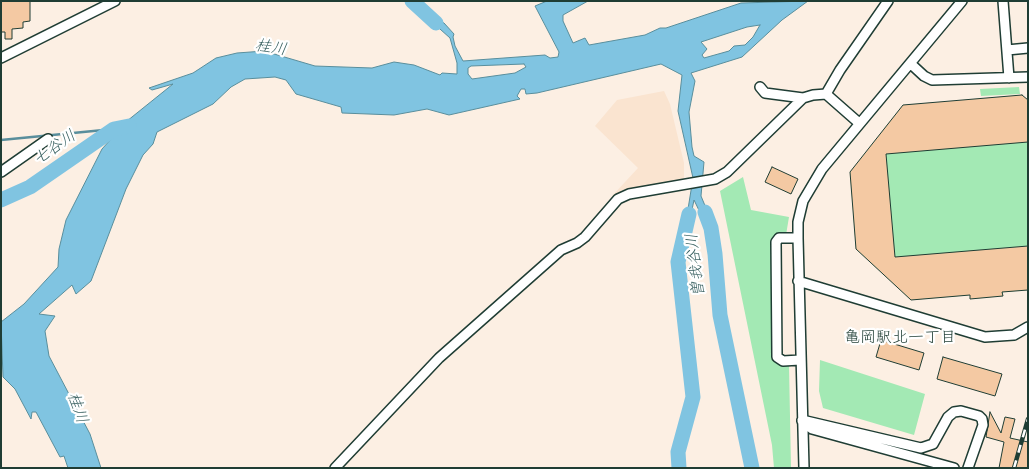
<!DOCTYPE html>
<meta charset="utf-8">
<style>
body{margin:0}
#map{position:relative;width:1029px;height:469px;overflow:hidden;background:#fcefe3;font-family:Sriracha,sans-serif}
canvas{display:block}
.frame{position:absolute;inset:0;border:2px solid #1f3d34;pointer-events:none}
</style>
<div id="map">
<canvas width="1029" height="469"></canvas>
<div class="frame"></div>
</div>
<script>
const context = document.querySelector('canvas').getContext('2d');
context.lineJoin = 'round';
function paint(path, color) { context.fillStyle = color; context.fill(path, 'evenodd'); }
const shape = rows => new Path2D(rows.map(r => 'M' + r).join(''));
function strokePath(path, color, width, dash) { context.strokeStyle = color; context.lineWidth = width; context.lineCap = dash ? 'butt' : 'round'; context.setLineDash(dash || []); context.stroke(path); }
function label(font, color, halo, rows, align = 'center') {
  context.font = font + ' Sriracha,"Klee One",sans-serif'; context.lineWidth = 4.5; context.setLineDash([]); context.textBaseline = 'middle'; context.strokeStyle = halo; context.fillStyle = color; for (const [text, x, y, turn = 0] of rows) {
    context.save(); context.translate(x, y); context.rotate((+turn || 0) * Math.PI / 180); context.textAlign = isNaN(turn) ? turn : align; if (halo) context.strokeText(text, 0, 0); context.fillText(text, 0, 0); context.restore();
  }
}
paint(shape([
 [664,91,670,104,684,163,684,182,629,189,615,198,612,196,638,168,595,126,617,100]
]), '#fae4d0');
paint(shape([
 [1019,87,1020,94,981,96,980,89],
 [1028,100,1028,290,1003,292,1003,296,970,299,970,295,911,300,856,249,850,172,903,105],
 [743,177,751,210,789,217,786,235,775,237,772,243,775,359,779,364,789,365,791,468,774,468,772,445,720,191],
 [820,360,925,394,914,435,823,408,819,391]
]), '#a3e9b4');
const water = shape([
 [547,1,588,1,563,15,563,21,573,43,585,38,589,45,645,35,660,28,666,28,741,3,808,1,782,20,742,57,691,73,695,81,689,112,692,147,694,156,704,162,701,196,716,232,709,231,694,200,687,234,684,234,693,178,678,111,682,75,661,64,537,93,526,94,525,89,521,89,517,96,520,99,449,115,427,109,394,115,342,113,341,107,296,94,286,80,275,77,245,79,231,87,213,104,157,132,153,144,143,155,126,189,91,281,76,294,72,285,39,314,55,316,45,331,49,356,90,434,101,468,68,468,64,456,60,457,36,412,32,412,31,419,15,389,3,377,1,322,24,304,58,267,59,249,66,220,102,149,111,139,74,162,69,161,94,141,127,121,173,84,152,90,149,88,193,73,216,58,237,53,264,51,315,66,372,68,394,62,414,65,440,75,442,73,457,74,457,63,450,38,421,12,421,8,429,13,434,19,444,23,454,34,453,37,455,46,463,61,545,55,550,58,558,57,559,52,535,6,547,1],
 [760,25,753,37,745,45,734,46,729,51,704,58,702,55,707,49,701,42,747,27,760,25],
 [524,64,526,67,515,73,472,79,468,74,468,68,471,66,524,64]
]);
paint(water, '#80c4e1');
strokePath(water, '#598e9c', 1);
strokePath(shape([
 [1,140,114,129]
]), '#598e9c', 2.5);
strokePath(shape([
 [412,1,436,23],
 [1,200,30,187,114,129,129,126],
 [705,212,711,228,715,254,720,315,752,468],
 [679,468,678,452,693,397,678,262,689,214]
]), '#80c4e1', 15);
const building = shape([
 [1,1,30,1,30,21,23,22,23,28,12,29,12,39,5,39,5,32,1,32,1,1],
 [1022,95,1028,100,1028,142,886,154,895,257,1028,246,1028,290,1002,292,1003,296,970,299,970,295,911,300,856,249,850,172,903,105,1022,95],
 [772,167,798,179,791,194,765,182,772,167],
 [881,340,924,353,919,370,876,357,881,340],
 [943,357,1002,374,995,396,937,379,943,357],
 [990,412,1001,433,1005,417,1015,419,1010,438,1028,442,1028,468,999,468,1004,442,986,437,990,412]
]);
paint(building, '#f4c9a3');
strokePath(building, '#1f3d34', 1);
const minor = shape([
 [1003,1,1009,78],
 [1007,50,1028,48],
 [1,58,115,1],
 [911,64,924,76,932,80,1028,77],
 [760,87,765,93,803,98],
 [826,94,840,70,888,1],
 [1,172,48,139],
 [798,238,779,238,776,242,777,357,783,361,800,360],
 [798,281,985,337,1014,335,1028,327],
 [802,420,921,448,933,444,948,417,954,412,961,411,979,416,982,419,983,425,968,468],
 [802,421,812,429,954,468],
 [335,468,439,358,561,250,577,243,585,237,618,199,629,194,715,179,727,172,803,98,813,95,826,94,859,123],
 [804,468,798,238,798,222,803,201,822,169,962,1]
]);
strokePath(minor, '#1f3d34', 12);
strokePath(minor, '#fff', 9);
const rail = shape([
 [1014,468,1028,419]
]);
strokePath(rail, '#1f3d34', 4.5);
strokePath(rail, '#fff', 2.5, [8]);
label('italic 16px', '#375f5f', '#fff', [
 ["桂川",271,48,9],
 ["七谷川",55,148,-35],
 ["曽我谷川",696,265,-97],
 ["桂川",77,408,71]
]);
label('16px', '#1f3d34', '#fff', [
 ["亀岡駅北一丁目",900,338]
]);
</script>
